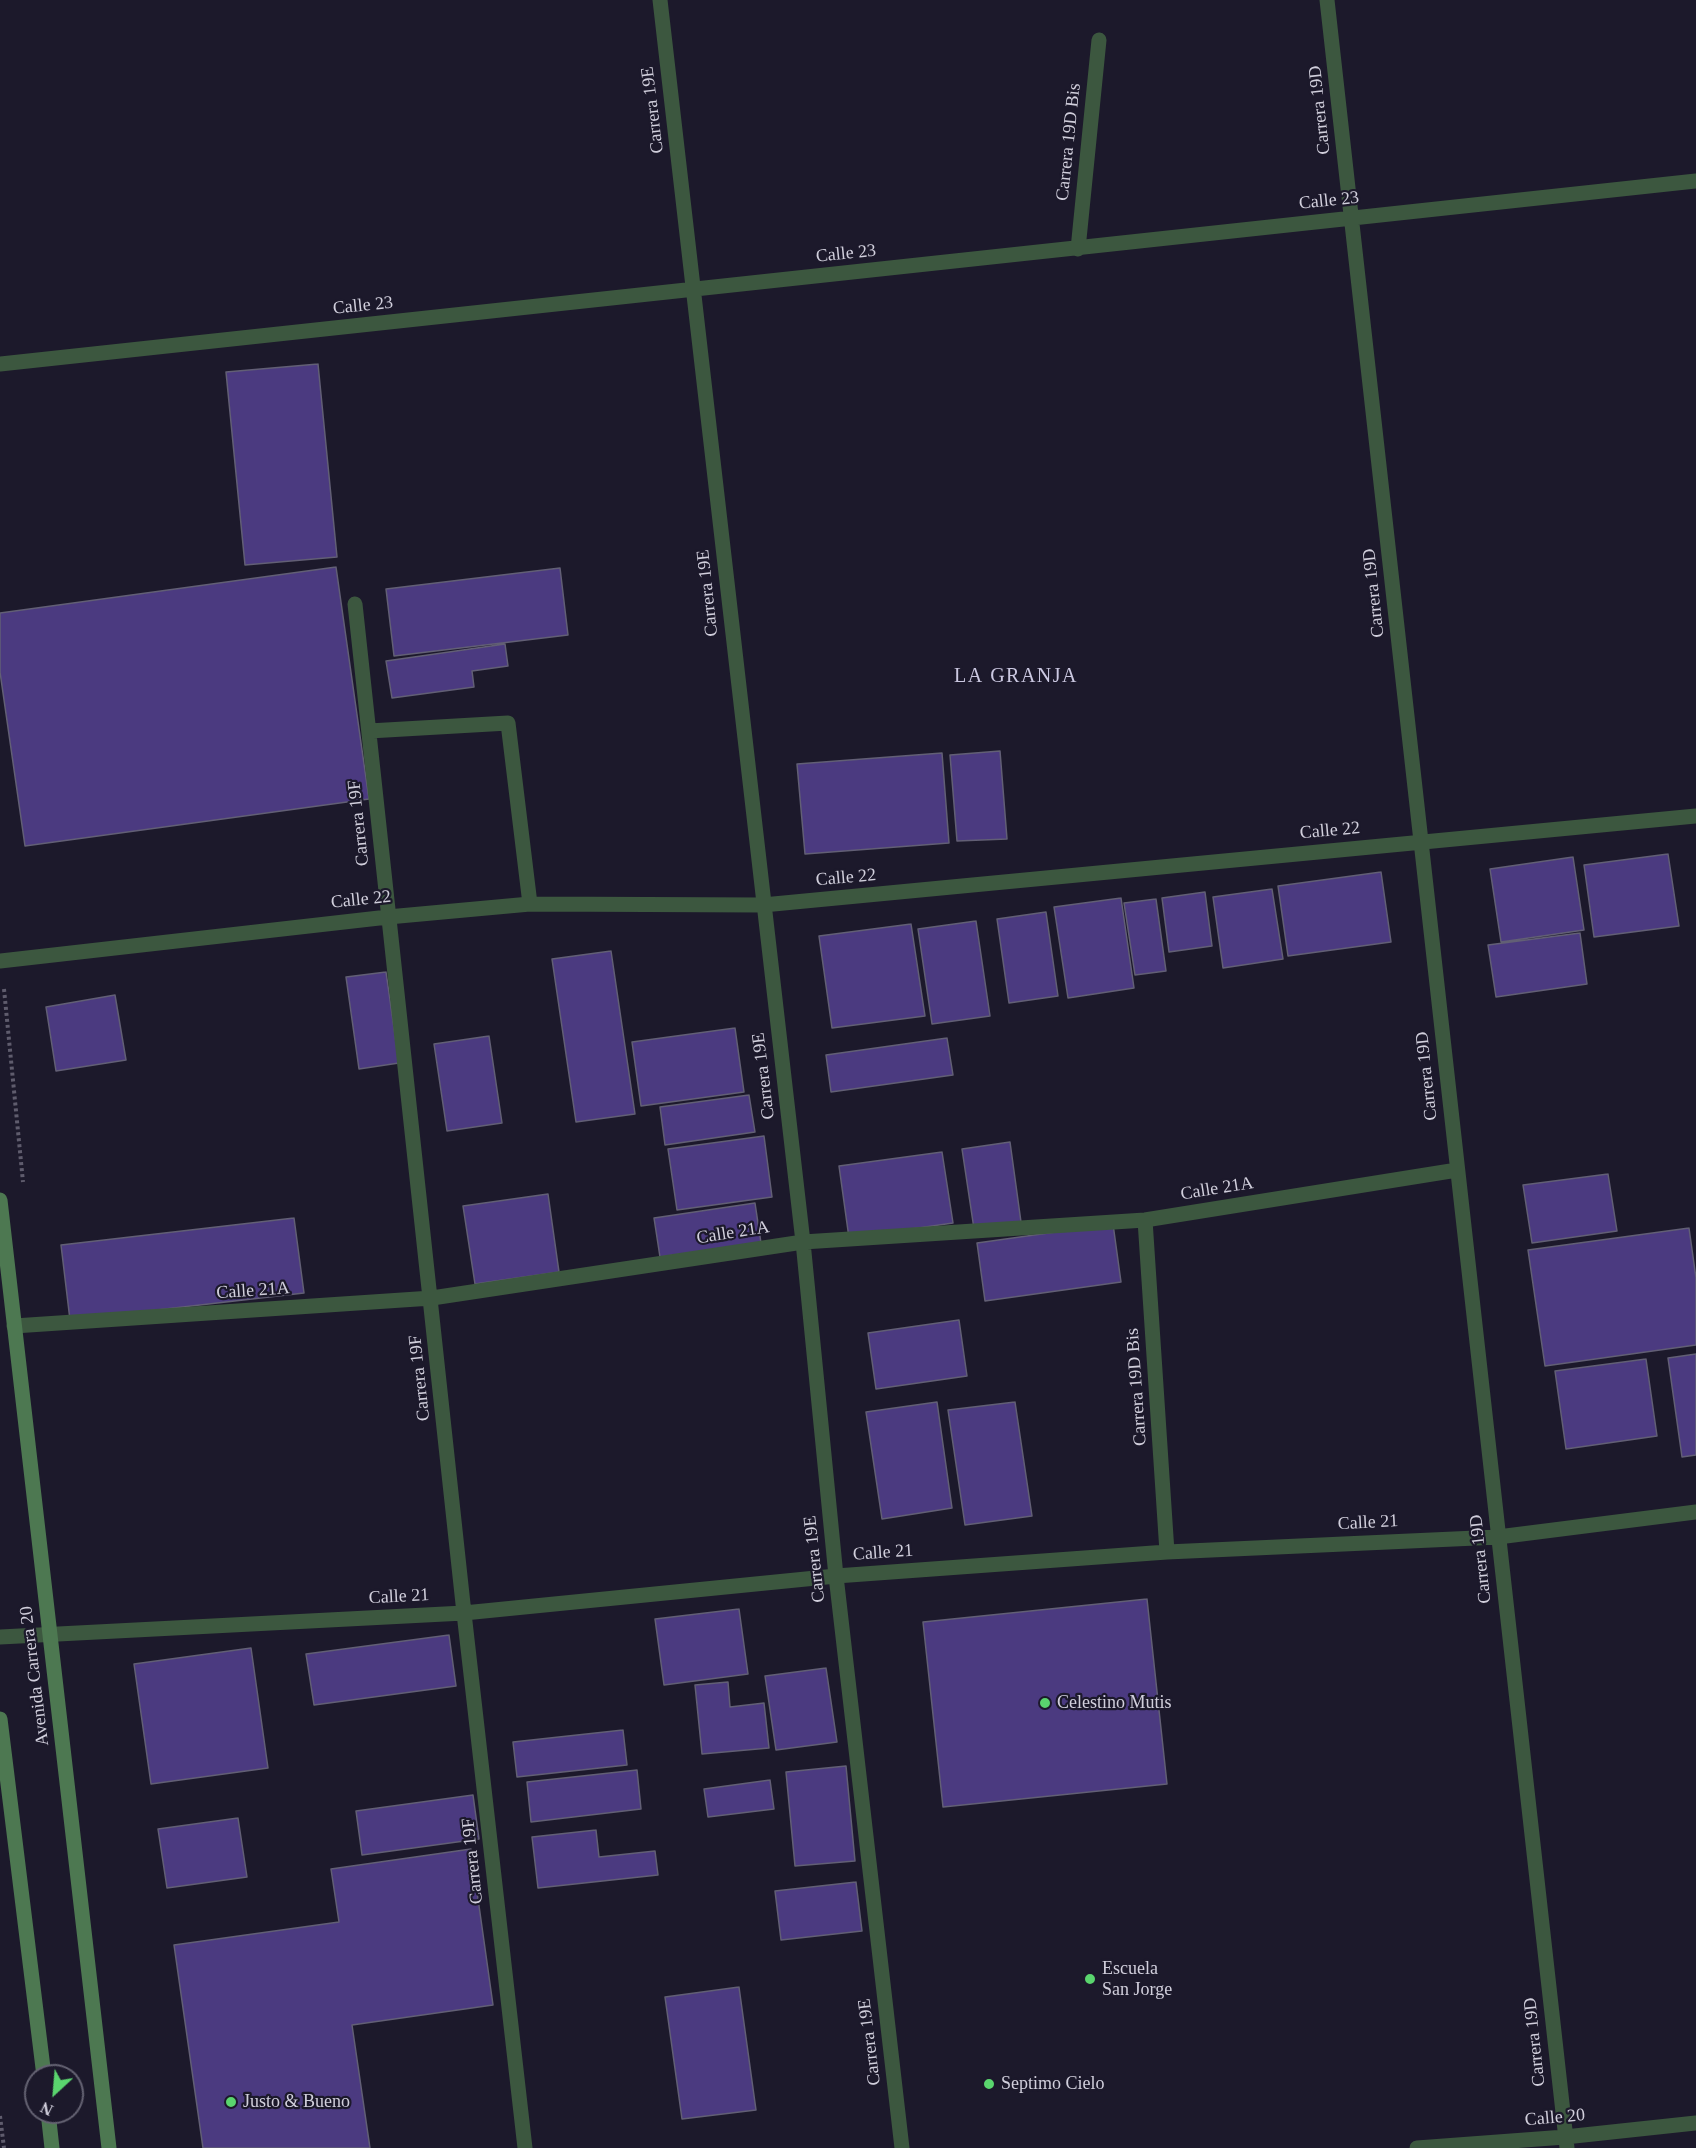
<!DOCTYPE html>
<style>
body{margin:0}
#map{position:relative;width:1696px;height:2148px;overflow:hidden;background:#1c192b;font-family:Georgia,serif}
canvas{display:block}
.north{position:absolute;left:24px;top:2064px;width:60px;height:60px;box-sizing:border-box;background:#1c192b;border:2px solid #646272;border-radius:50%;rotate:206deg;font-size:16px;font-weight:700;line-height:24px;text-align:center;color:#d1cfdc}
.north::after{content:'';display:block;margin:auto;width:21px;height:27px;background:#5ad56e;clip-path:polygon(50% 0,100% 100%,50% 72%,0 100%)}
</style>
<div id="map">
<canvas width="1696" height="2148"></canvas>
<div class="north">N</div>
</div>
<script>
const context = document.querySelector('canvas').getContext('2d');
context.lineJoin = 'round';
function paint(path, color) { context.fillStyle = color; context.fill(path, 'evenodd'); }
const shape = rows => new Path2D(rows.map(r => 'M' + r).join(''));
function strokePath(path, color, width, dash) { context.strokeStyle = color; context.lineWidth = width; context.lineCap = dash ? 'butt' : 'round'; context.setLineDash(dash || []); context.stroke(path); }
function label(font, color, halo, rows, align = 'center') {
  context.font = font + ' Georgia,serif'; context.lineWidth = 4.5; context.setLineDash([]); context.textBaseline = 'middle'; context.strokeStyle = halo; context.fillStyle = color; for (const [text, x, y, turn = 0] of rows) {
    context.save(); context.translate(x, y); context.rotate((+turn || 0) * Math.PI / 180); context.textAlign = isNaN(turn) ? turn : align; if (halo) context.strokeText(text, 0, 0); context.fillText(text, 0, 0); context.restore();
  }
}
const building = shape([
 [318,364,337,557,245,565,226,372,318,364],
 [336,567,369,799,25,846,0,672,0,613,336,567],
 [560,568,568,635,394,656,386,589,560,568],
 [505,644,508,666,472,671,474,687,392,698,386,661,505,644],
 [1000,751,1007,839,957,841,950,755,1000,751],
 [942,753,949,843,805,854,797,764,942,753],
 [1668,854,1679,926,1594,937,1584,865,1668,854],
 [1573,857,1584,930,1501,942,1490,869,1573,857],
 [1381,872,1391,942,1288,956,1278,886,1381,872],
 [1272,889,1283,959,1223,968,1213,897,1272,889],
 [1205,892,1212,946,1169,952,1162,898,1205,892],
 [1121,898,1134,988,1068,998,1054,907,1121,898],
 [1156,899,1166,971,1135,975,1124,903,1156,899],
 [1046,912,1058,996,1009,1003,997,919,1046,912],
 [976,921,990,1016,932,1024,918,929,976,921],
 [911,924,925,1016,832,1028,819,936,911,924],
 [1580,933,1587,984,1496,997,1488,945,1580,933],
 [611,951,635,1114,576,1122,552,959,611,951],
 [386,972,399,1063,359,1069,346,977,386,972],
 [115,995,126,1060,56,1071,46,1007,115,995],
 [735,1028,744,1092,641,1106,632,1042,735,1028],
 [489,1036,502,1123,447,1131,434,1044,489,1036],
 [947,1038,953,1075,831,1092,826,1055,947,1038],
 [749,1095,755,1132,665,1145,660,1107,749,1095],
 [764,1136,772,1197,677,1210,668,1149,764,1136],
 [1010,1142,1021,1222,974,1229,962,1149,1010,1142],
 [942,1152,953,1223,849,1238,839,1166,942,1152],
 [1608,1174,1617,1231,1532,1243,1523,1185,1608,1174],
 [548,1194,559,1272,475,1284,463,1206,548,1194],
 [755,1203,761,1243,660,1257,654,1218,755,1203],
 [294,1218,304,1293,70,1320,61,1245,294,1218],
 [1113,1224,1121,1282,985,1301,977,1243,1113,1224],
 [1689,1228,1696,1278,1696,1345,1545,1366,1528,1250,1689,1228],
 [959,1320,967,1376,876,1389,868,1333,959,1320],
 [1696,1354,1696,1455,1682,1457,1668,1358,1696,1354],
 [1646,1359,1657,1436,1566,1449,1555,1371,1646,1359],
 [937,1402,952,1508,882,1519,866,1412,937,1402],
 [1015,1402,1032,1516,965,1525,948,1410,1015,1402],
 [1147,1599,1167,1784,943,1807,923,1622,1147,1599],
 [739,1609,748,1674,664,1685,655,1619,739,1609],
 [449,1635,456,1686,314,1705,306,1654,449,1635],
 [251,1648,268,1768,151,1784,134,1664,251,1648],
 [826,1668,837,1742,776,1750,765,1676,826,1668],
 [728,1682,730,1707,764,1703,769,1748,702,1754,695,1685,728,1682],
 [623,1730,627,1765,517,1777,513,1742,623,1730],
 [846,1766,855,1861,795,1866,786,1772,846,1766],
 [637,1770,641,1809,531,1822,527,1782,637,1770],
 [770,1780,774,1809,708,1817,704,1789,770,1780],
 [473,1795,479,1839,362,1855,356,1811,473,1795],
 [238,1818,247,1877,167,1888,158,1829,238,1818],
 [596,1830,599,1857,655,1851,658,1875,538,1888,532,1837,596,1830],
 [471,1849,493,2005,352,2025,370,2148,203,2148,174,1945,339,1922,331,1869,471,1849],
 [856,1882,862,1931,781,1940,775,1891,856,1882],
 [739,1987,756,2110,682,2119,665,1997,739,1987]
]);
paint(building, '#4b3a80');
strokePath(building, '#625f75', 1.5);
strokePath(shape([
 [4,989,23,1182],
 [0,2116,4,2148]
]), '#5f5c6d', 4, [3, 3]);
strokePath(shape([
 [660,0,803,1242,836,1576,902,2148],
 [1327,0,1567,2148],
 [1078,249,1099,40],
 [0,364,1696,181],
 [355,604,464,1613,525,2148],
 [369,731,508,723,530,904],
 [0,961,388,917,530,904,763,905,1696,816],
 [1145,1220,1167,1552],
 [14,1326,432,1298,803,1242,1145,1220,1457,1170],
 [0,1637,464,1613,836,1576,1167,1552,1498,1537,1696,1512],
 [1417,2148,1565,2137,1696,2123]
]), '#3c573f', 15);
strokePath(shape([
 [0,1200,109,2148],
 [0,1719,44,2076],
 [48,2112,52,2148]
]), '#4d7851', 15);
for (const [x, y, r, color] of [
 [1045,1703,6,"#5ad56e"],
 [1090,1979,6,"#5ad56e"],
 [989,2084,6,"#5ad56e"],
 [231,2102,6,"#5ad56e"]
]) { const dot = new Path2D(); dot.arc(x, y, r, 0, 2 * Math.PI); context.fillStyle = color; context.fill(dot); strokePath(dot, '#1c192b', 2); }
label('18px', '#d1cfdc', '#1c192b', [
 ["Carrera 19E",653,110,-97],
 ["Carrera 19D",1320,110,-96],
 ["Carrera 19D Bis",1069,142,-84],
 ["Calle 23",1329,201,-6],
 ["Calle 23",846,254,-6],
 ["Calle 23",363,306,-6],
 ["Carrera 19E",708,593,-96],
 ["Carrera 19D",1374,593,-96],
 ["Carrera 19F",359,823,-96],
 ["Calle 22",1330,831,-5],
 ["Calle 22",846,878,-5],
 ["Calle 22",361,900,-6],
 ["Carrera 19E",764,1076,-97],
 ["Carrera 19D",1427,1076,-96],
 ["Calle 21A",1217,1189,-9],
 ["Calle 21A",733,1233,-9],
 ["Calle 21A",253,1291,-4],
 ["Carrera 19F",420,1378,-96],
 ["Carrera 19D Bis",1137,1387,-94],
 ["Calle 21",1368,1523,-3],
 ["Calle 21",883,1553,-4],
 ["Carrera 19E",815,1559,-96],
 ["Carrera 19D",1481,1559,-96],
 ["Calle 21",399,1597,-3],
 ["Avenida Carrera 20",35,1676,-97],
 ["Carrera 19F",473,1861,-96],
 ["Carrera 19E",870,2042,-97],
 ["Carrera 19D",1535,2042,-96],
 ["Calle 20",1555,2118,-5]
]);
label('18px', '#d1cfdc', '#1c192b', [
 ["Celestino Mutis",1057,1703],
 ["Escuela",1102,1969],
 ["San Jorge",1102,1990],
 ["Septimo Cielo",1001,2084],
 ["Justo & Bueno",243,2102]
], 'left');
context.letterSpacing = '1.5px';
label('20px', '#cbc8e1', '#1c192b', [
 ["LA GRANJA",1016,677]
]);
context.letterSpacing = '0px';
</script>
